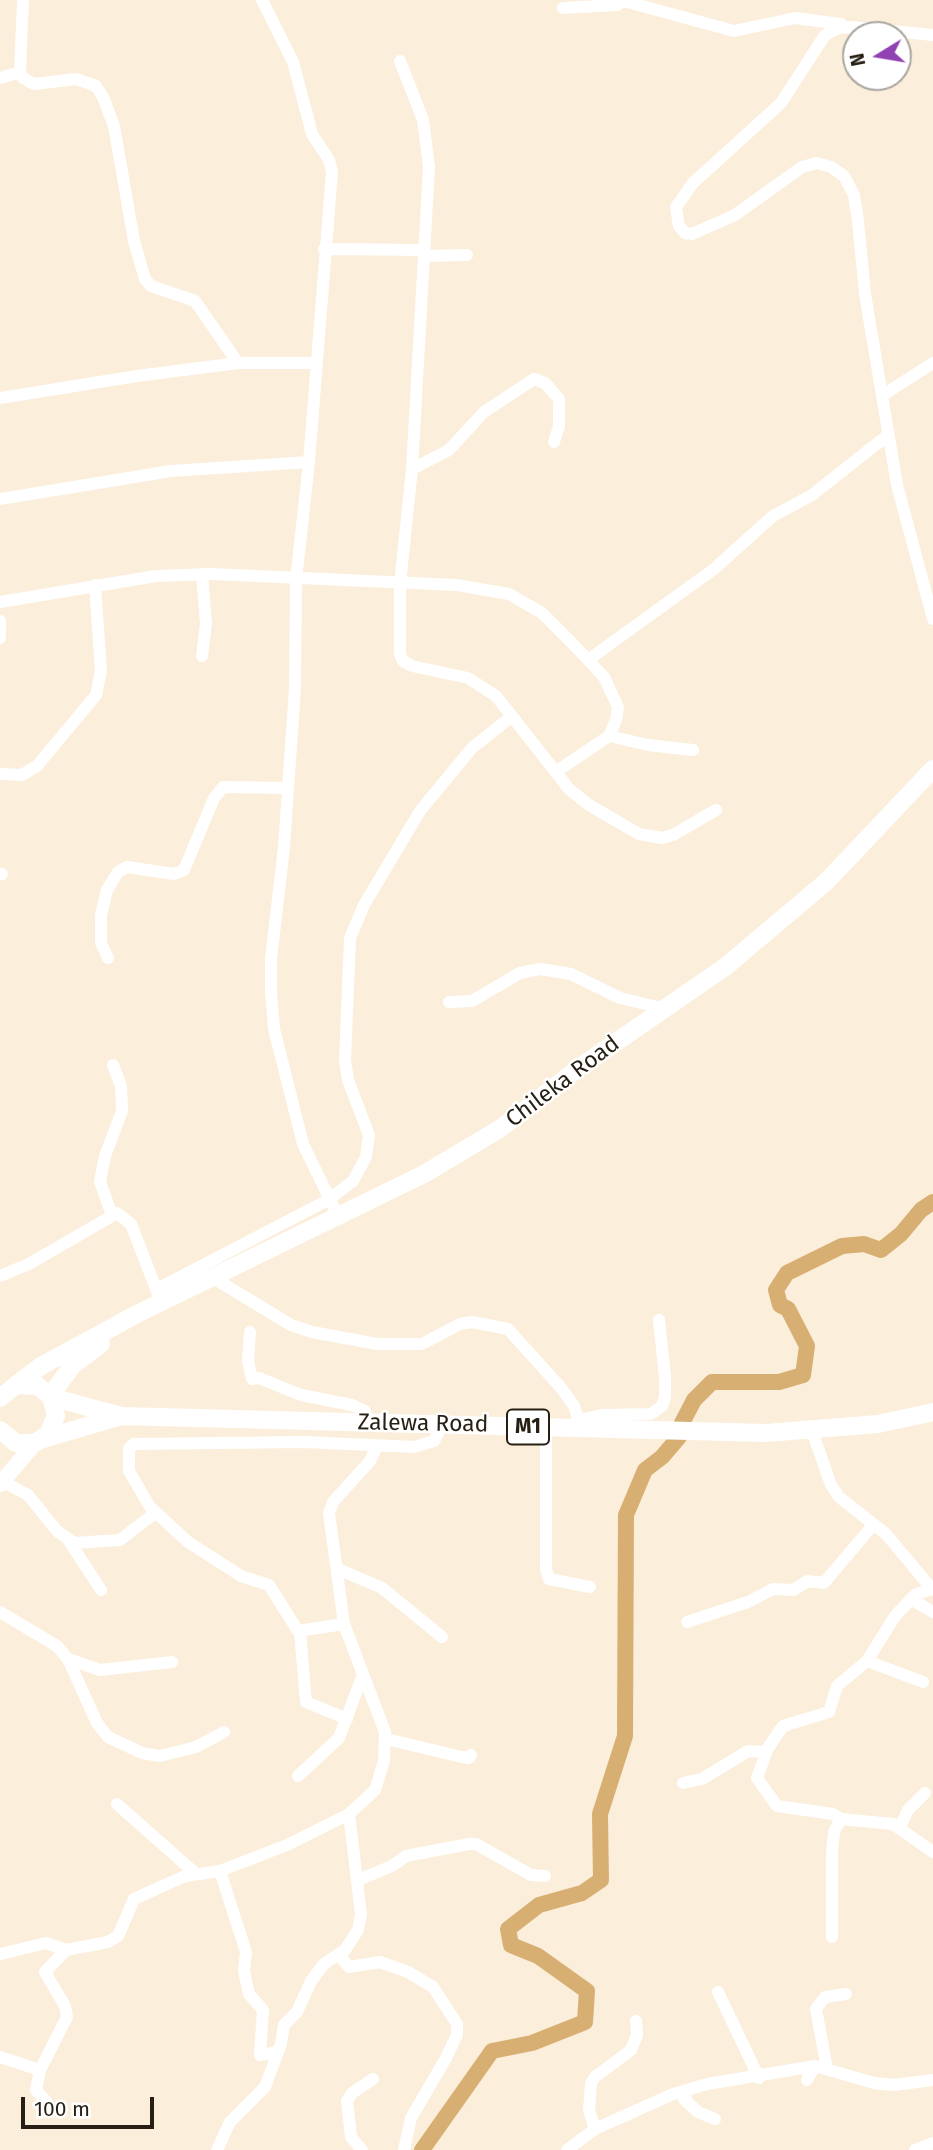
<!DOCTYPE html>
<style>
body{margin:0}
#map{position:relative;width:933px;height:2150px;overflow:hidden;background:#fbeeda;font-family:"Fira Sans",sans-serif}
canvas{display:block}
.north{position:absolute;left:842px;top:21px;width:70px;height:70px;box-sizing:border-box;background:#fff;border:2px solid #a9a5a1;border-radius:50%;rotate:259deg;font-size:19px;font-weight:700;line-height:28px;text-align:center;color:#271f13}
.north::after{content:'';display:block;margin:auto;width:24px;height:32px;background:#9041b2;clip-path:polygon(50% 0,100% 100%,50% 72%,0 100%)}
.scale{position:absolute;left:21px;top:2097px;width:133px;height:32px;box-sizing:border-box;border:4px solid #271f13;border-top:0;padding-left:9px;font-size:21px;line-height:24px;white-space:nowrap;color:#271f13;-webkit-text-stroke:5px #fff;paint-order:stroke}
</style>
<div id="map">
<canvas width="933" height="2150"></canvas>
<div class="north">N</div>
<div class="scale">100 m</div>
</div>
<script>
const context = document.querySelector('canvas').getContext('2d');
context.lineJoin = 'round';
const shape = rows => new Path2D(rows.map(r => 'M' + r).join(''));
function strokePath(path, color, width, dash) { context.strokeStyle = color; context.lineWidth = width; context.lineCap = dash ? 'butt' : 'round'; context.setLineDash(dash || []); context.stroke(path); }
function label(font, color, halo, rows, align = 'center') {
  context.font = font + ' "Fira Sans",sans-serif'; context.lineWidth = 5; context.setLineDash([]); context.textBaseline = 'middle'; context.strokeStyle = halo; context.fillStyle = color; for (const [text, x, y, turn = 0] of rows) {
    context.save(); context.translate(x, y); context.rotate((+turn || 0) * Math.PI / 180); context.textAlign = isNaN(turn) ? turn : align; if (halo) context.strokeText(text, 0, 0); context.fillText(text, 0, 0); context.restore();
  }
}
strokePath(shape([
 [682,1423,694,1400,712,1382,779,1382,803,1375,807,1346,788,1309,780,1305,776,1290,787,1273,842,1246,864,1244,881,1250,901,1234,921,1210,933,1202],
 [422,2150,492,2051,532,2043,585,2022,587,1991,538,1956,511,1945,508,1929,539,1905,582,1893,601,1880,600,1814,625,1736,626,1515,645,1470,662,1457,679,1437]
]), '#d8af73', 16);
strokePath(shape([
 [23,0,20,72,23,78,34,84,76,79,96,86,103,97,114,126,134,241,145,279,151,286,195,301,238,363],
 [262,0,293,62,312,134,329,160,332,172,309,462,296,580,295,688,284,847,271,959,271,992,274,1029,303,1144,338,1216],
 [620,0,734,31,795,18,841,24],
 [563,8,617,5,623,1],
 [933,35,851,27,839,28,825,35,781,103,693,183,676,207,679,226,685,233,692,234,735,215,802,167,817,163,831,167,844,176,854,195,858,221,865,294,897,485,933,619],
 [400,61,423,120,429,167,412,469,400,584,400,654,403,661,412,666,468,678,496,696,569,789,589,805,639,834,662,838,673,835,716,810],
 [0,78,20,72],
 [324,249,425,250],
 [425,256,467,255],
 [883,395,933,363],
 [0,398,137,376,238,363,316,363],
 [412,469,449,450,484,412,534,379,545,383,559,399,559,426,554,442],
 [0,499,171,471,309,462],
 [202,574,206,624,202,656],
 [0,602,156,576,212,574,457,585,509,594,542,613,571,642,604,677,618,707,616,720,609,736,557,771],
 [0,621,0,638],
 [588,660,714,569,773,516,812,495,888,435],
 [609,736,648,745,693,750],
 [0,774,22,775,37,766,96,695,101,671,95,585],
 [0,874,2,874],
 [108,958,101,943,101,915,107,890,118,872,127,867,174,874,184,870,214,798,223,787,288,788],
 [449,1002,472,1001,520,973,540,969,571,974,620,998,662,1008],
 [112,1215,100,1182,105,1156,122,1111,121,1086,113,1065],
 [0,1276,29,1264,117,1213,131,1224,158,1294],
 [220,1282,291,1325,312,1332,377,1344,422,1344,460,1324,472,1322,508,1329,562,1389,574,1406,581,1428],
 [157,1289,328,1200,353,1181,366,1157,369,1135,348,1080,345,1060,350,938,364,905,420,811,472,748,511,717],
 [250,1332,248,1361,252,1379,259,1378,301,1395,352,1405,365,1411,368,1423],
 [578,1420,602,1415,651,1414,662,1406,665,1397,665,1377,659,1320],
 [546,1427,546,1569,549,1579,590,1587],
 [812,1431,831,1485,839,1497,886,1534,932,1589],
 [2,1481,28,1495,57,1531,74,1543,120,1540,155,1513],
 [69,1541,101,1590],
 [338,1569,382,1588,442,1637],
 [933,1589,916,1594,895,1616,867,1661,837,1686,829,1712,783,1726,768,1748,757,1778,777,1806,833,1814,841,1819,893,1824,933,1852],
 [911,1599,933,1612],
 [0,1612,57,1646,68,1659,97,1723,108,1737,142,1753,160,1756,196,1747,224,1732],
 [687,1622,748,1602,773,1589,793,1590,808,1581,824,1583,873,1525],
 [344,1624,298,1631,269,1585,241,1576,188,1542,150,1507,129,1471,129,1448,134,1444,304,1442,414,1447,434,1441,442,1425],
 [300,1632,306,1702,347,1719],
 [68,1659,100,1670,172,1662],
 [867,1661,923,1682],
 [386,1739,462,1757,469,1758,471,1755],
 [298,1776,339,1738,362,1677],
 [683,1783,702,1779,748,1751,766,1752],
 [117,1804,195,1873],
 [900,1827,908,1810,925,1793],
 [220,1871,246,1952,244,1971,249,1994,263,2010,260,2055,277,2052],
 [358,1880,392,1866,406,1856,469,1844,476,1844,531,1875,545,1876],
 [832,1937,832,1851,834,1832,841,1819],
 [1,1954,46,1943,66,1950],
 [339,1955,349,1967,380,1962,408,1972,433,1987,457,2024,457,2035,446,2058,411,2118,404,2150],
 [718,1992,759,2078],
 [0,2057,40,2070],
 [827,2069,816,2009,825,1997,846,1994],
 [807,2080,815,2066],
 [688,2090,684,2099,698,2112,715,2119],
 [46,2101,36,2090,40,2070,67,2017,65,2006,45,1972,66,1950,108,1942,118,1936,134,1899,185,1876,220,1871,287,1845,349,1814,375,1790,384,1761,385,1732,344,1624,329,1513,333,1502,370,1461,377,1446],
 [595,2129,589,2110,591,2083,595,2077,631,2050,637,2035,636,2021],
 [217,2150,230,2122,265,2087,281,2044,284,2025,297,2012,311,1981,324,1964,345,1950,358,1930,361,1914,349,1814],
 [362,2150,351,2137,347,2101,352,2093,373,2079],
 [567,2150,595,2129,673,2094,707,2084,815,2066,874,2083,894,2085,933,2080],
 [915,2150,933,2143]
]), '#fff', 12);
strokePath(shape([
 [0,1484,35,1443]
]), '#fff', 16);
strokePath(shape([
 [16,1385,41,1366,137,1314,424,1174,501,1128,580,1067,725,967,826,882,933,769],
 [50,1396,73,1365,101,1344],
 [51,1397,121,1416,766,1433,878,1424,933,1412],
 [0,1398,16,1385,38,1386,51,1397,56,1416,48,1434,35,1443,16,1443,0,1430],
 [43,1439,121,1416]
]), '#fff', 18);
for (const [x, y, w] of [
 [528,1427,42]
]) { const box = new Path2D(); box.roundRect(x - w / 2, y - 17.5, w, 35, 5); context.fillStyle = '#fff'; context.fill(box); strokePath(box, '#271f13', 2); }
label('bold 21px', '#271f13', null, [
 ["M1",528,1427]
]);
label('23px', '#271f13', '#fff', [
 ["Chileka Road",563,1082,-37],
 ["Zalewa Road",423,1424,1]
]);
</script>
